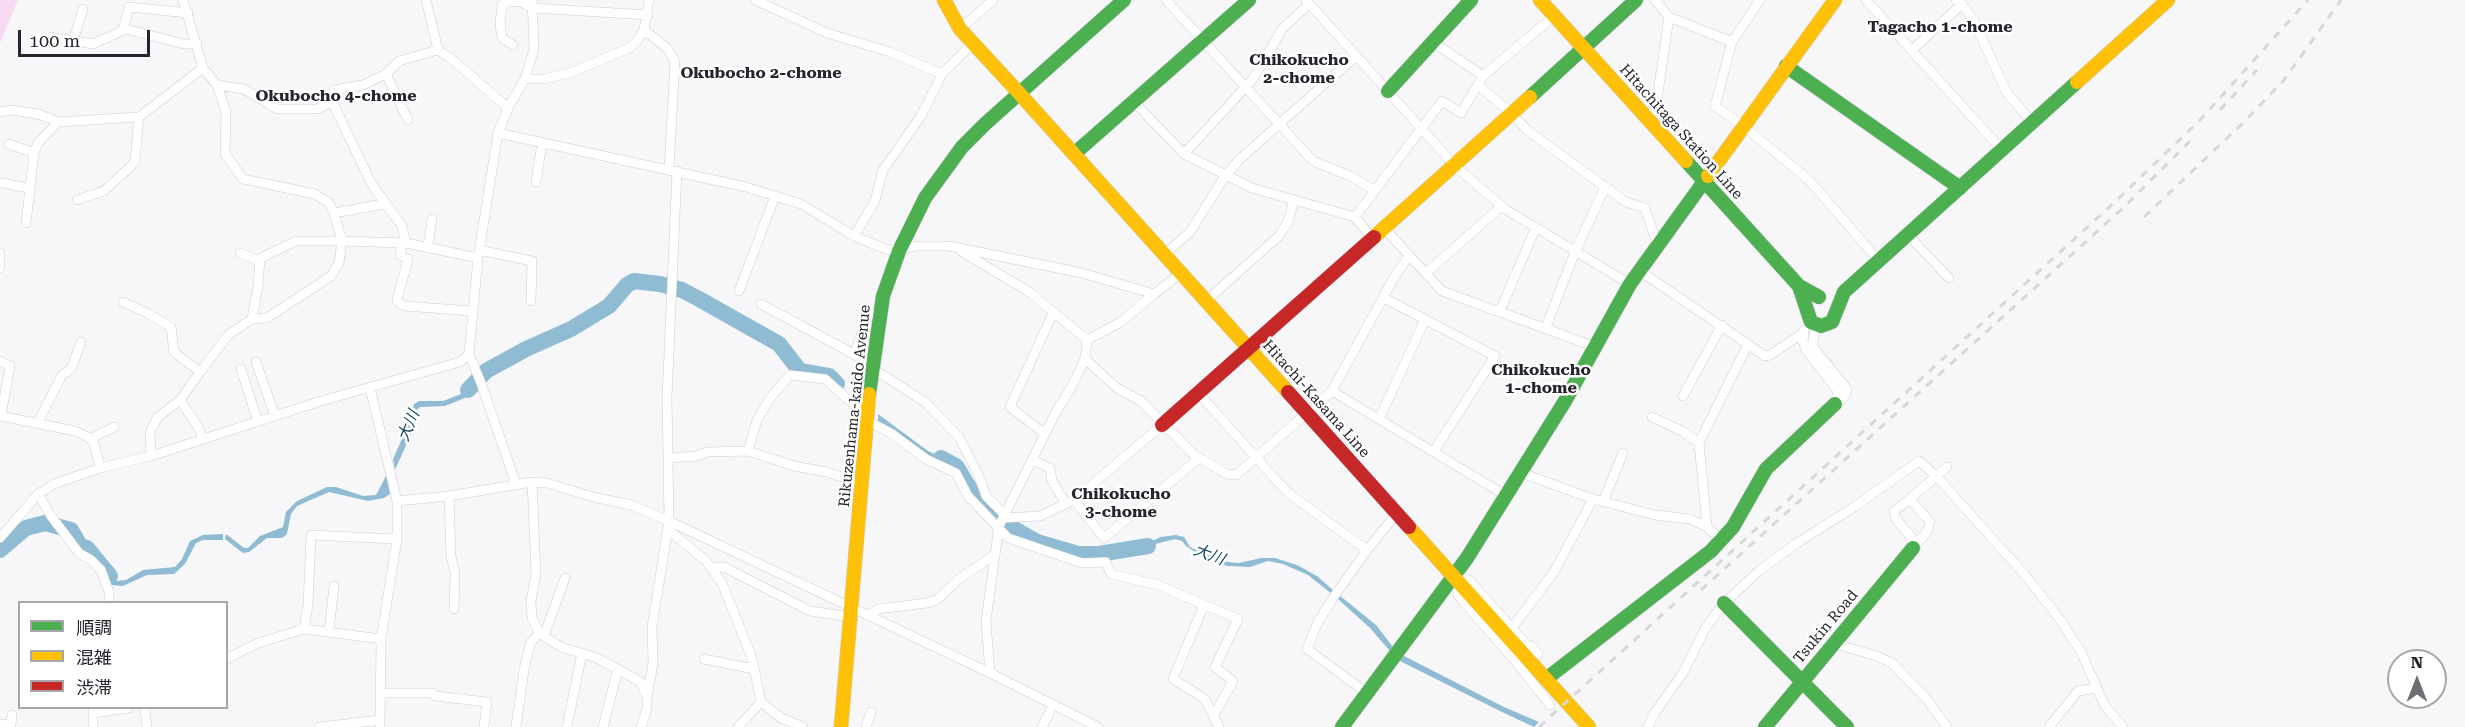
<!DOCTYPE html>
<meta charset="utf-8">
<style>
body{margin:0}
#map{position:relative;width:2465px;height:727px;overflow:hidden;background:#f7f7fa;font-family:"Roboto Serif","Noto Sans JP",serif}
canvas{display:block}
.legend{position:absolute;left:18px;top:601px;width:210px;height:108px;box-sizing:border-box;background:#fff;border:2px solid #a7a7ab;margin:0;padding:8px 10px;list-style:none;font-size:18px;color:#23242c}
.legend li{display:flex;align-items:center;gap:12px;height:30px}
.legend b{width:30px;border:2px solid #a7a7ab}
.north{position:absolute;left:2387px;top:649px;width:60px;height:60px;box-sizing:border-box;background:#fff;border:2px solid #a7a7ab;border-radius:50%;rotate:0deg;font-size:16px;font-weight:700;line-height:24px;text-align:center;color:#23242c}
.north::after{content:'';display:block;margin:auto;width:21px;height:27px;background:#6d6e74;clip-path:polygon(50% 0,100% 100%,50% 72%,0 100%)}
.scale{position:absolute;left:18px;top:30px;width:132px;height:27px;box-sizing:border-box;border:3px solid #23242c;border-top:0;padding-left:8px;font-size:18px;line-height:21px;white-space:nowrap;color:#23242c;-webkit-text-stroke:4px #fff;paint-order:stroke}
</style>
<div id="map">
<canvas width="2465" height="727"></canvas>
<ul class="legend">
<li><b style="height:8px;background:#4caf50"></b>順調</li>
<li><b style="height:8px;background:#ffc107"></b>混雑</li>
<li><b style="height:8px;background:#c62828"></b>渋滞</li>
</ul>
<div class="north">N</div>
<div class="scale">100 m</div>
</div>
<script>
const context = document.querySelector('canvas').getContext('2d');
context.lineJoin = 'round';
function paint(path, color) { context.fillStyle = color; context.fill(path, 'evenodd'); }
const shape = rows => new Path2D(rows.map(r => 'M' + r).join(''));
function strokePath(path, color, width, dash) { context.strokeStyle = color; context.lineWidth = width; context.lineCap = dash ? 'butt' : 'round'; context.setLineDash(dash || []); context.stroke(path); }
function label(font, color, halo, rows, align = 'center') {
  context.font = font + ' "Roboto Serif","Noto Sans JP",serif'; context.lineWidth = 5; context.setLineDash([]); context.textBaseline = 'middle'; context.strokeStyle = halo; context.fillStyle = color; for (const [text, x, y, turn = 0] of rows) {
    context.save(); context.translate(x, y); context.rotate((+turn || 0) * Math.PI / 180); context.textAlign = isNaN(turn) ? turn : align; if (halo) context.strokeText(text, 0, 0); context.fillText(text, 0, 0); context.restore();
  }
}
paint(shape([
 [0,0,18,0,0,43]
]), '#f5daf1');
paint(shape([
 [474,376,477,383,465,398,445,406,420,407,417,410,411,434,395,470,393,459,405,432,414,404,419,401,443,401,461,394],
 [878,414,928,451,958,464,970,479,969,483,973,489,978,490,1000,513,999,519,974,497,964,482,965,475,961,470,925,455,878,422],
 [387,474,390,494,384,498,368,501,329,492,297,506,291,514,287,534,282,538,267,538,249,552,243,553,225,539,226,534,244,548,248,548,260,536,283,527,286,512,297,501,327,487,336,487,363,496,376,495],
 [45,520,48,525,47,527,23,534,0,554,0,544,16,531],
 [1012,524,1016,529,1076,555,1090,557,1118,554,1145,545,1160,537,1176,535,1184,537,1190,547,1198,551,1228,562,1239,563,1261,558,1275,558,1297,565,1317,576,1334,591,1332,594,1308,575,1283,564,1268,561,1250,567,1227,566,1204,558,1186,546,1182,541,1175,539,1105,557,1084,558,1067,556,1012,534,1006,527],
 [223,534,223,540,203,540,196,543,185,564,174,574,147,575,123,586,111,585,105,570,97,563,98,557,116,581,126,580,143,570,175,567,182,559,190,541,203,535],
 [1339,595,1376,625,1393,647,1390,651,1370,628,1337,598],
 [1402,655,1504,707,1539,722,1534,727,1504,713,1398,660]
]), '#8fbcd3');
strokePath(shape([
 [468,390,486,371,526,349,571,329,609,306,627,285,634,281,660,284,682,290,699,299,779,344,800,371,829,376,837,384],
 [941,458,956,466,973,494,1009,526,1037,542,1078,554,1099,554,1148,546],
 [0,550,26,528,45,523,71,530,81,547,87,548,110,576]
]), '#8fbcd3', 16);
const street = shape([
 [183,0,203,68,217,85,244,89,277,109,318,109,328,104,334,90,363,85,386,74,399,61,438,50],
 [426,0,438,50,454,61,508,108],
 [755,0,827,33,890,52,942,74],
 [1166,0,1313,161,1350,176,1374,190],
 [1306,0,1455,166,1505,209,1630,284],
 [1760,0,1732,42,1715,106,1742,125,1809,180,1879,261],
 [1866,0,2002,150],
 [1956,0,1962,4,1973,19,2007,93,2032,122],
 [1669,17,1732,42],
 [960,29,993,0],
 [123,30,129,7,188,13],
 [644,30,667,48,675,61,669,169],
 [50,37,93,44,126,29,184,44,197,44],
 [73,41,83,9],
 [513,45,502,38,500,24,502,5,509,1,521,2,533,8,648,15],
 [1912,50,1962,4],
 [386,74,408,120],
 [1483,76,1554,16],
 [525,79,544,79,570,73,629,48,636,42,644,30,649,0],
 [217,85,226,112,225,154,243,179,315,194,329,203,334,213,342,241,406,243,478,258],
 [1478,85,1512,114,1528,131,1626,202,1645,208,1658,247],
 [331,99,371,183,402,226,406,243],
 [1134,102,1184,154,1252,188,1355,217,1372,238],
 [0,112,12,110,38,114,58,122,139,117,203,68],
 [1646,118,1655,109,1657,100,1669,17,1655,0],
 [498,133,746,187,801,204,854,236,886,249,899,251,914,246,949,246,1082,273,1154,294,1181,273],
 [9,144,34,153],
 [1184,154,1253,79,1282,29,1309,4],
 [536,182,542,143],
 [2,183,29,188],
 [77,200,104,191,131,166,135,161,139,117],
 [334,213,384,204],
 [1355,217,1442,101,1461,113,1483,76,1433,42],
 [26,223,34,153,38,143,58,122],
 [1384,228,1442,291,1596,347],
 [1908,235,1949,278],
 [854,236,875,201,883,170,921,116,942,74,973,43],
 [402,243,400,255,408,259,397,300,399,303,405,306,472,311],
 [428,247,432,219],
 [479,250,532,261,531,301],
 [962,252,1028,291,1087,340,1121,322,1154,294],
 [0,253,0,268],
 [1164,255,1190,232,1225,176,1240,159,1356,56],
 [1640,271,1765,356,1770,355,1803,333],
 [1426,273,1502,206],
 [739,291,775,196],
 [1384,298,1495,356,1434,451],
 [1206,301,1279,236,1288,222,1294,200],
 [123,302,147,313,171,327,174,352,200,372,228,335,252,319,267,318,331,276,339,263,342,241,296,241,257,260,240,253],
 [761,304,872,364],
 [1500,311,1536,227],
 [252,319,258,286,260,259],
 [1818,325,1813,338,1813,347,1847,389,1845,396,1837,403],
 [1546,327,1575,252,1605,187],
 [1804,330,1803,341,1806,350,1838,391,1835,404],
 [469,354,481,383,516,484],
 [854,354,869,314,879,315],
 [1085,359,1117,388,1141,401,1193,454,1227,474,1236,475,1332,391,1396,274,1409,256],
 [0,361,10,366,1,416],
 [256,362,275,416],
 [872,368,925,402,959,437,979,476,986,496,1004,514],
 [241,369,258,422],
 [370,388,397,501,397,539,381,639,380,727],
 [1332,391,1505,495],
 [1199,394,1288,493,1367,550],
 [1683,396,1722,325],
 [180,400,198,427,203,439],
 [0,416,75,431,88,437,94,443,100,468],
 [1652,417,1684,432,1699,443,1707,527],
 [1379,419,1425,320],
 [868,421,892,434,926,459,956,473,968,496,1008,538,1082,563,1106,562,1111,574,1158,585,1238,619,1215,667,1233,681,1213,717],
 [37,424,62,375,71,369,81,342],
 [1045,434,1010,407,1053,313],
 [90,439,114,427],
 [1699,443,1748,344],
 [748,451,757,420,771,397,790,375,825,379,867,416],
 [151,456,150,433,153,426,158,417,180,400,200,372],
 [668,458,697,456,707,452,748,451,794,466,827,472,862,484],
 [1032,460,1050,468,1052,481,1066,504],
 [1519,472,1593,499,1655,515,1690,519,1707,527,1722,541],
 [532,482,536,573,531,601,532,618,539,633,561,647,597,658,641,682,647,697,647,709,641,727],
 [38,494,51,516,79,553,91,560,101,570,109,592,109,602],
 [449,496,451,556,455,573,454,609],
 [1074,500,1104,538,1199,458],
 [397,501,449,496,532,482,547,483,593,497,631,505,669,521,990,673,1098,727],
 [1912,501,1930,522,1928,530,1913,548,1912,538,1896,519,1894,511,1906,502,1912,501],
 [1603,502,1623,453],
 [1906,502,1947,467],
 [1004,518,1040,516,1074,500,1162,425],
 [670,525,670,531,706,561,722,583,752,658,761,702,781,718,803,727],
 [0,538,38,494,54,484,100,468,151,456,321,401,460,362,469,354,478,258,498,133,508,108,525,79,534,49,532,0],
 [711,567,724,567,810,611,851,617],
 [1204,605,1173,679,1205,699,1219,727],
 [868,616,878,609,927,603,938,599,958,580,994,555],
 [1512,628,1554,572,1593,499],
 [304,629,308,605,311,535,397,539],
 [329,631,334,586],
 [544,636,565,578],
 [1832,643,1877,656,1892,663,1926,698,1947,727],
 [1538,654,1531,646,1526,644,1469,580,1454,576,1458,595,1515,661,1550,705],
 [226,659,258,643,304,629,381,639],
 [704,659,754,669],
 [990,673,986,621,999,526,1056,412,1071,388,1085,359,1087,340],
 [380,693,432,693,435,696,487,702,484,727],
 [1368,694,1307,649,1318,622,1333,598,1367,550,1397,513],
 [647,697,653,664,652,627,669,521,667,397,677,171],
 [145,708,147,727],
 [93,713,129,708],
 [0,724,11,725,12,715],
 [93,727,93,708],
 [320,727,380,720],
 [516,727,524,670,530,644,539,633],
 [567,727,582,653],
 [603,727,618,669],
 [738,727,761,702],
 [866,727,871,712],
 [1042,727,1053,705],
 [1648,727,1654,714,1683,673,1705,629,1724,603,1760,570,1797,543,1854,507,1919,461,1937,477,2025,575,2059,618,2081,652,2105,706,2123,727],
 [2049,727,2078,691,2096,688]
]);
const fast = shape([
 [1786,66,1960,188],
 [1388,91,1471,0],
 [1530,97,1636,0],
 [1074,154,1249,0],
 [1686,161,1799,286,1819,297],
 [1799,286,1811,322,1821,326,1832,322,1844,292,2077,82],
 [869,394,883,296,899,251,925,198,962,147,985,124,1124,0],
 [1724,603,1847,727],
 [1546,679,1711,551,1733,527,1766,469,1835,404],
 [1342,727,1467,558,1565,401,1630,284,1708,176],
 [1765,727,1913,548]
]);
const slow = shape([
 [944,0,960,29,1019,93],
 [1540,0,1686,161],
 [2077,82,2168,0],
 [1019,93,1288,392],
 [1708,176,1835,0],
 [1374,237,1530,97],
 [1409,527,1589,727],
 [841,727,869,394]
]);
const jam = shape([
 [1288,392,1409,527],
 [1162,425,1374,237]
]);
strokePath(street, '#cdced3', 10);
strokePath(fast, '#cdced3', 15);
strokePath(slow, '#cdced3', 15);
strokePath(jam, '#cdced3', 15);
strokePath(street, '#fefefe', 9);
strokePath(fast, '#4caf50', 14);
strokePath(slow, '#ffc107', 14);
strokePath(jam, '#c62828', 14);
strokePath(shape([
 [2220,110,2257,70],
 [2144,217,2245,121,2284,80,2341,0],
 [1701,590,2122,209,2195,136],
 [1539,727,2116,201,2201,119,2308,0]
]), '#d7d7d8', 3, [8, 8]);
label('15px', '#23242c', '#fff', [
 ["Hitachitaga Station Line",1681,132,48],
 ["Hitachi-Kasama Line",1316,399,48],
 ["Rikuzenhama-kaido Avenue",855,406,-84],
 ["Tsukin Road",1826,627,-50]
]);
label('bold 16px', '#23242c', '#fff', [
 ["Tagacho 1-chome",1940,27],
 ["Chikokucho",1299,60],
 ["2-chome",1299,78],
 ["Okubocho 2-chome",761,73],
 ["Okubocho 4-chome",336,96],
 ["Chikokucho",1541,370],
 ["1-chome",1541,388],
 ["Chikokucho",1121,494],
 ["3-chome",1121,512]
]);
label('italic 16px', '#13485f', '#fff', [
 ["大川",409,426,-68],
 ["大川",1209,555,21]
]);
</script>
